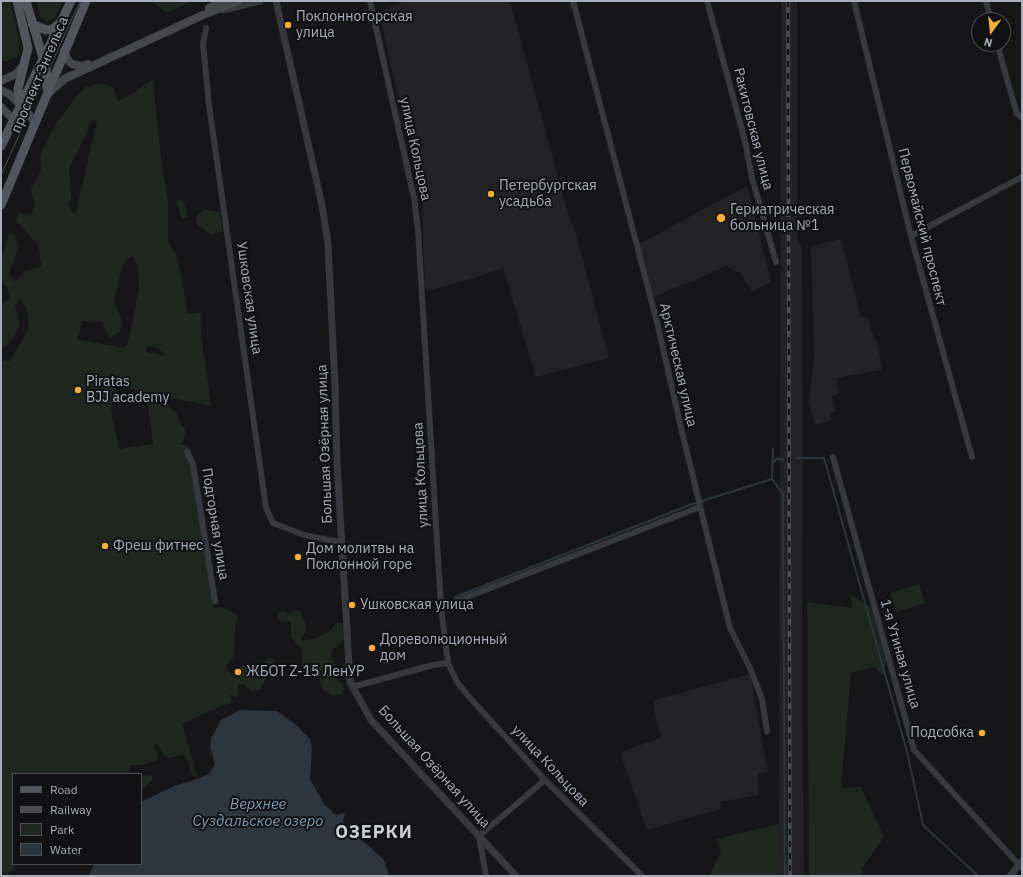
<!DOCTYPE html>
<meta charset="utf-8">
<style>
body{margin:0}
#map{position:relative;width:1023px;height:877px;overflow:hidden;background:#161618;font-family:"IBM Plex Sans",sans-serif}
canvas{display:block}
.frame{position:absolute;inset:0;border:2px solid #a8adb8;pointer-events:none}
.legend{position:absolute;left:12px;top:773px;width:130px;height:92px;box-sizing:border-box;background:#111113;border:1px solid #4d4f55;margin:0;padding:5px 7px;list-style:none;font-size:12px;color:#a8adb8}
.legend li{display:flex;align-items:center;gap:8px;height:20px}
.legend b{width:20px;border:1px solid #4d4f55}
.north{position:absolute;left:971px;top:12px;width:40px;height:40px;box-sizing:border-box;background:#111113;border:1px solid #4d4f55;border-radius:50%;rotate:195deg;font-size:11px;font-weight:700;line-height:16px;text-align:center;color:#a8adb8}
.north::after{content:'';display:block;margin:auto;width:14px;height:18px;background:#f2b134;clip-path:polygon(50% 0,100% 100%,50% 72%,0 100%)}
</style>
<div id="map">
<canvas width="1023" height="877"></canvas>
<div class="frame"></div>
<ul class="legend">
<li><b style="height:5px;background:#53555c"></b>Road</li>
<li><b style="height:5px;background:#4a4c52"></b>Railway</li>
<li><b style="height:11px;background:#1e261f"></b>Park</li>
<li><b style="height:11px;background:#2c353c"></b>Water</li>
</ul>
<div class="north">N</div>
</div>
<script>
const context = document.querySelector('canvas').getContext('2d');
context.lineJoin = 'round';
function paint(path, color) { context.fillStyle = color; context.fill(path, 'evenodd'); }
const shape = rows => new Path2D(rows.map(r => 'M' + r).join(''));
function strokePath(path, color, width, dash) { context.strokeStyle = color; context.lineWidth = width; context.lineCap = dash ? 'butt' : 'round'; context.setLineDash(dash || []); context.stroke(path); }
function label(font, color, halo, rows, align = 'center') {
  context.font = font + ' "IBM Plex Sans",sans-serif'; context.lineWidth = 4; context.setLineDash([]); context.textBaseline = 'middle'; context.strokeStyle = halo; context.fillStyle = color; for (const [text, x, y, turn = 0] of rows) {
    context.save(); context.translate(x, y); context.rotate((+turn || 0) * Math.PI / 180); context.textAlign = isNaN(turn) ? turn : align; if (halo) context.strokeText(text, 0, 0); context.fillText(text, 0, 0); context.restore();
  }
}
paint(shape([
 [403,1,510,1,568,214,576,234,609,358,536,377,503,268,464,281,427,291,425,288,422,203,379,12],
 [781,1,797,1,797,239,802,248,803,460,802,670,804,876,779,876],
 [747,186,771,282,752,292,740,273,727,266,654,297,639,244],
 [841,239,861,318,868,317,872,333,877,341,882,370,836,378,839,394,832,396,836,411,830,413,832,420,815,425,809,402,814,358,811,246],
 [750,674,768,772,757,774,759,795,720,802,721,809,647,830,620,753,661,737,654,710,654,700]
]), '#222225');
paint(shape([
 [1,1,10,1,20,43,18,56,8,61,1,61],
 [36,1,63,1,55,17,48,21,44,20,40,16],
 [150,1,192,1,167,13],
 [153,80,161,158,168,201,168,241,178,259,188,314,201,312,201,333,211,406,117,386,111,410,119,449,153,444,147,399,169,407,177,414,181,425,185,428,186,435,182,443,177,444,188,445,196,462,198,474,219,605,213,605,213,608,222,607,238,615,235,628,234,656,226,666,231,674,237,675,241,666,252,665,260,666,268,658,275,659,270,672,260,689,252,692,244,684,238,684,238,696,235,697,229,694,233,702,205,713,182,724,198,779,191,774,189,764,184,755,168,758,164,755,157,744,154,745,158,755,157,760,144,765,131,765,129,769,128,774,13,774,13,864,15,864,13,870,5,876,1,876,1,362,4,360,10,361,29,328,27,309,20,298,15,305,20,325,12,340,1,350,1,305,10,298,8,288,1,283,1,257,9,234,15,235,19,247,9,273,14,282,26,271,42,266,38,245,16,221,18,213,31,215,35,205,31,189,41,171,40,155,55,125,75,98,86,87,99,83,113,87,118,102],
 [91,120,97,121,75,216,68,205,71,199,69,168,85,137],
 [133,256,138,268,139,289,128,344,124,348,77,339,82,321,101,322,110,338,120,331,122,320,114,302,120,274,125,261],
 [147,346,158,348,166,356,146,352],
 [183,199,188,217,182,219,176,201],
 [205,210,220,212,223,231,211,235,197,224,196,216],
 [919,584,925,603,896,612,890,593],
 [851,595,871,607,886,660,883,675,874,667,851,673,841,788,861,787,884,837,862,868,864,876,809,876,807,602,852,608],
 [294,610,299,610,306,624,306,631,301,638,302,641,319,637,331,630,336,623,342,623,344,640,332,650,331,657,338,669,337,680,343,684,344,689,342,694,333,696,323,690,318,674,306,670,302,666,302,649,291,637,291,623,290,621,282,622,277,618,278,613,283,611,290,614],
 [148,775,152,776,153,779,141,792,141,776],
 [779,824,779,876,705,876,710,875,721,851,716,839]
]), '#1e261f');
paint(shape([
 [240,710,277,711,294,723,310,739,312,748,310,779,324,804,336,815,345,813,343,821,346,825,356,823,354,833,384,860,389,876,89,876,94,864,141,864,141,802,174,786,198,779,210,773,215,764,210,747,211,738,221,720]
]), '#2c353c');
strokePath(shape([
 [773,449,772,479,783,494,785,876],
 [797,458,824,458,907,752,923,825,978,876],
 [774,462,776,459,783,459],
 [702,501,772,479],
 [455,597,695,503]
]), '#2c353c', 2);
strokePath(shape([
 [370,1,414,198,418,230,441,607,448,663,457,682,469,697,545,780,642,876],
 [573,1,657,322,682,432,730,628,750,668,762,699,767,731],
 [707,1,745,141,752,178,776,262],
 [854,1,911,236,972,457],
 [986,1,991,20],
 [206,28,203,44,209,105,266,508,273,523,304,535,334,541,342,541],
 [997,44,1017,114,1022,118],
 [911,236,1022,177],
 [187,452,193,465,215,601],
 [833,457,914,750,1022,868],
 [441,607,700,507],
 [352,687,433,665,448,663],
 [486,876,479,836,545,780]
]), '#37383d', 6);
strokePath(shape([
 [276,1,322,205,328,244,335,385,337,462,350,682,371,720,516,876],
 [223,10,260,1],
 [1010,876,1022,861]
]), '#37383d', 7);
strokePath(shape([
 [209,8,222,1],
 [64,51,68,60,72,64,82,66,88,64],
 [1,81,16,74,23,66],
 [1,90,9,94,26,110,35,123],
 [48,94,64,79,203,15,238,1],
 [1,107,13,119]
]), '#45474d', 8);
strokePath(shape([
 [17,1,28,48,18,89,20,104],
 [26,1,46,68,47,89],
 [32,24,46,30,53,29,60,23],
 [1,146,71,1],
 [1,205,86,1]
]), '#53555c', 9);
strokePath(shape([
 [1,175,80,1]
]), '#4a4c52', 1);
const rail = shape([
 [788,1,790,876]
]);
strokePath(rail, '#4a4c52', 3.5);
strokePath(rail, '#111113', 2, [6]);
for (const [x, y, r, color] of [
 [288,25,4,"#f2b134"],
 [491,194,4,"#f2b134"],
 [721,218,5,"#f2b134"],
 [78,390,4,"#f2b134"],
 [105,546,4,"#f2b134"],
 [298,557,4,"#f2b134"],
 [352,605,4,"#f2b134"],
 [372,648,4,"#f2b134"],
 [238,672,4,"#f2b134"],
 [982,733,4,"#f2b134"]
]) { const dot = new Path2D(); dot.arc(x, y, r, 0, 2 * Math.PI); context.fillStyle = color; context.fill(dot); strokePath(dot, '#111113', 1.5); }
label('14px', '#a8adb8', '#111113', [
 ["Поклонногорская",296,17],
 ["улица",296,33],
 ["Петербургская",499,186],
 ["усадьба",499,202],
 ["Гериатрическая",730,210],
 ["больница №1",730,226],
 ["Piratas",86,382],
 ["BJJ academy",86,398],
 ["Фреш фитнес",113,546],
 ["Дом молитвы на",306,549],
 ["Поклонной горе",306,565],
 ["Ушковская улица",360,605],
 ["Дореволюционный",380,640],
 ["дом",380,656],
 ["ЖБОТ Z-15 ЛенУР",246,672],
 ["Подсобка",974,733,"right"]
], 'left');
label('14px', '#a8adb8', '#111113', [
 ["проспект Энгельса",40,75,-67],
 ["Ракитовская улица",753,129,76],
 ["улица Кольцова",415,149,78],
 ["Первомайский проспект",922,227,76],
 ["Ушковская улица",249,298,82],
 ["Арктическая улица",678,365,77],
 ["Большая Озёрная улица",325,444,-92],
 ["улица Кольцова",421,475,-93],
 ["Подгорная улица",215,524,81],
 ["1-я Утиная улица",900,654,74],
 ["улица Кольцова",550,766,47],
 ["Большая Озёрная улица",434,767,48]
]);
label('italic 15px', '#7f9bb3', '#111113', [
 ["Верхнее",258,805],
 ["Суздальское озеро",258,822]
]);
context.letterSpacing = '1px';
label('bold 18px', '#c9ccd4', '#111113', [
 ["ОЗЕРКИ",374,833]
]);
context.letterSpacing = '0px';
</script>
